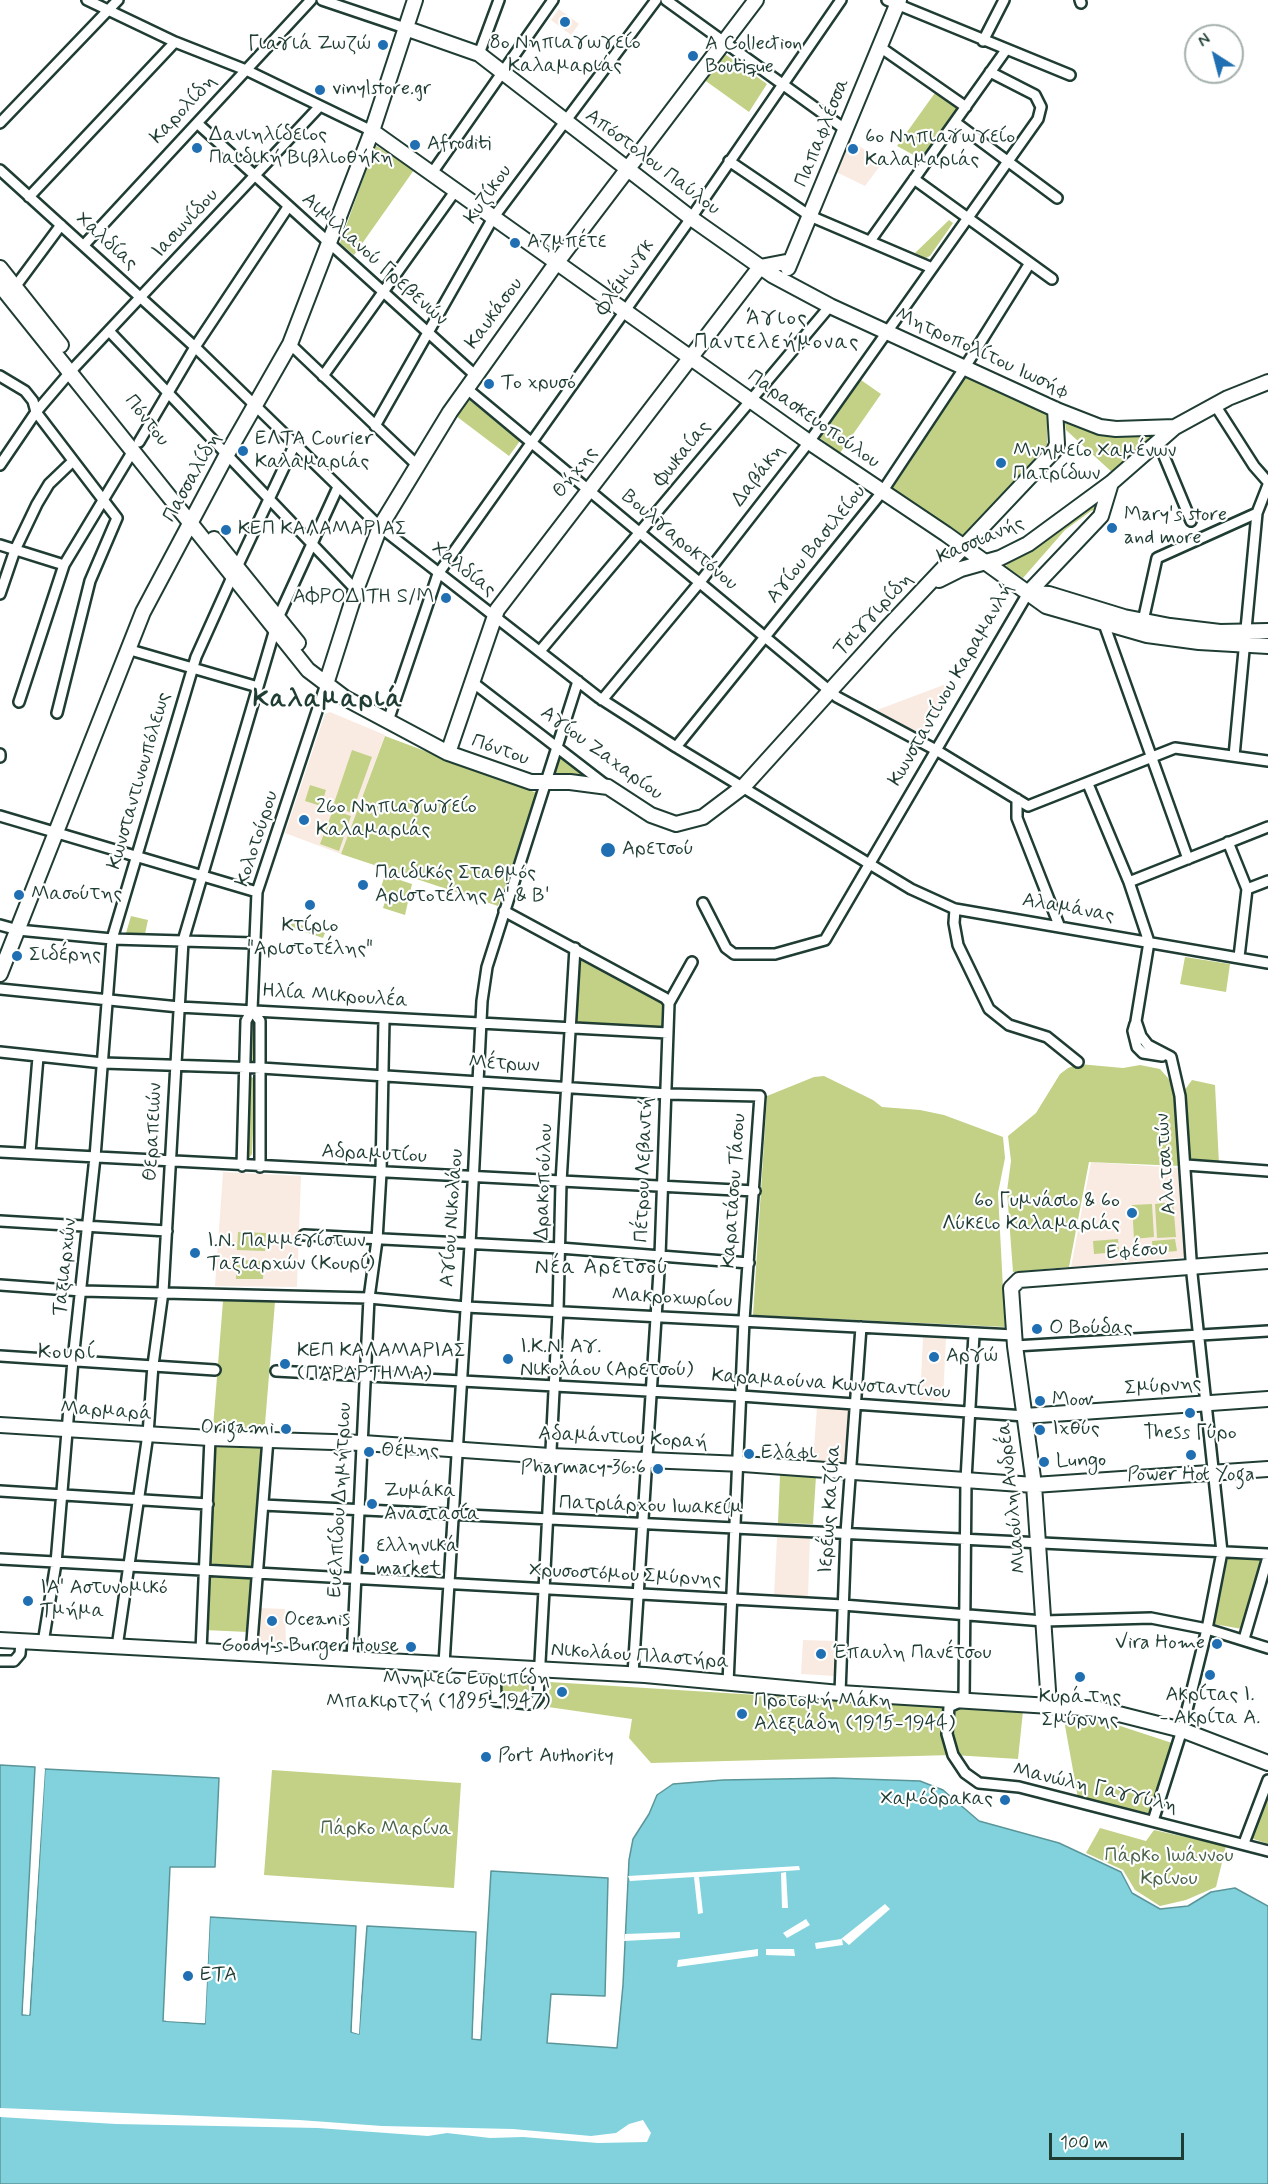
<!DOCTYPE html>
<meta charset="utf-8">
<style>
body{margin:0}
#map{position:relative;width:1268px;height:2184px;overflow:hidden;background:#fff;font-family:Mynerve,sans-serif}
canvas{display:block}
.north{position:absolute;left:1184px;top:24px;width:60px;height:60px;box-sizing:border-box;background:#fff;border:2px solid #a5b1ae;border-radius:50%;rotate:324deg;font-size:16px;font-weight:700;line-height:24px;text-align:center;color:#1f3d34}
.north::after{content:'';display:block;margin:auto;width:21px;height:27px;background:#1f6fb2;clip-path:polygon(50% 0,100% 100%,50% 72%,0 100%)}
.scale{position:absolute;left:1049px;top:2133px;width:135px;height:27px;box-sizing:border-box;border:3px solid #1f3d34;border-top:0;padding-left:8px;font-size:18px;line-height:21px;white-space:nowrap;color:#1f3d34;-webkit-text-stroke:4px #fff;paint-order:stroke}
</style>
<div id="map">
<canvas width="1268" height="2184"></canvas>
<div class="north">N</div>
<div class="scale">100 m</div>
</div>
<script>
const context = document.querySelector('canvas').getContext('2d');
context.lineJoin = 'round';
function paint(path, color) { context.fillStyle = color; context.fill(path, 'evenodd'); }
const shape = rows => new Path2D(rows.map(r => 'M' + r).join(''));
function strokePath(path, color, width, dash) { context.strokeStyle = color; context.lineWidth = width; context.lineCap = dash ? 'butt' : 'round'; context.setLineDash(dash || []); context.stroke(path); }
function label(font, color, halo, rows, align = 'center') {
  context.font = font + ' Mynerve,sans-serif'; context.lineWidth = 4.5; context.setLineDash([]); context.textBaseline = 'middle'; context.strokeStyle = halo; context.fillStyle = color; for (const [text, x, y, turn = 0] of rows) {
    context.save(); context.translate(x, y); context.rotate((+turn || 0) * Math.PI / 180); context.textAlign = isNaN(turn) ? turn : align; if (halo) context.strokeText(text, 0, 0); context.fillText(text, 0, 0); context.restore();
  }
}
paint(shape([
 [559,9,579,24,571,35,551,20],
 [846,137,883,162,865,186,832,170],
 [954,681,923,738,877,710],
 [330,712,385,735,341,854,285,833,325,714],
 [1091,1162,1181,1168,1186,1257,1071,1267],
 [223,1172,301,1176,297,1287,215,1286],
 [923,1337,946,1338,943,1401,920,1400],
 [817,1407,851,1409,848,1463,813,1461],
 [777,1537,810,1538,808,1597,774,1595],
 [260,1608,285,1609,286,1645,258,1644],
 [803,1640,836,1641,834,1676,801,1674]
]), '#faebe2');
paint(shape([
 [722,52,767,84,749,112,703,79],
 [937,90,959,106,921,159,897,146],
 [375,145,414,170,354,255,340,243],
 [949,220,953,223,930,256,926,258,915,253],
 [968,374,1047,413,1047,445,963,537,892,489],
 [861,380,881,394,840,453,820,438],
 [467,398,520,441,509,456,456,416],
 [1065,423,1109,436,1151,436,1114,474,1066,430],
 [1095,505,1098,509,1091,511,1065,530,1023,578,1006,567,1007,563,1029,553],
 [385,736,537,793,498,906,341,854],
 [352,750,372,757,352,813,333,806],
 [557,755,588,776,587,777,552,773],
 [310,785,326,790,321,806,305,801],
 [333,810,351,816,339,851,320,844],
 [385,875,412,884,405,915,383,908,387,895,379,893],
 [131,916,148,920,145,934,126,933],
 [295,923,325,933,323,938,293,928,290,924],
 [580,954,663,1000,666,1004,666,1027,576,1022],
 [1185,957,1230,964,1226,992,1180,984],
 [252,1022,257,1022,256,1063,251,1062],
 [1079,1064,1123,1068,1140,1065,1160,1069,1175,1086,1180,1166,1089,1162,1069,1267,1013,1272,1007,1191,1011,1161,1008,1136,1036,1113,1060,1074,1068,1068],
 [824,1076,873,1100,882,1107,920,1110,944,1115,1003,1137,1005,1158,998,1193,1005,1327,753,1315,767,1096,814,1077],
 [250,1077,255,1078,252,1154,249,1158,247,1157],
 [1192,1080,1215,1085,1219,1164,1190,1162,1184,1091],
 [1173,1202,1176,1237,1157,1238,1155,1204],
 [1152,1204,1154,1237,1134,1239,1132,1205],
 [238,1232,266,1233,265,1251,237,1250],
 [1118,1239,1119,1252,1094,1254,1093,1241],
 [1175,1239,1177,1251,1153,1253,1152,1241],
 [236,1260,264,1261,263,1279,236,1279],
 [223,1301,275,1302,248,1632,204,1630,212,1505,212,1440],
 [780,1475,816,1476,813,1524,778,1523],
 [1228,1557,1261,1560,1242,1629,1214,1624],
 [502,1680,529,1680,529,1692,502,1691],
 [550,1682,949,1707,951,1726,957,1707,1023,1711,1018,1759,953,1755,651,1763,629,1738,632,1719,548,1707],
 [1096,1718,1172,1743,1149,1813,1078,1798,1064,1720],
 [272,1770,461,1783,454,1888,264,1875],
 [1268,1796,1268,1844,1251,1838],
 [1100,1828,1146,1841,1154,1830,1226,1846,1216,1887,1186,1900,1160,1906,1135,1890,1123,1870,1086,1853]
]), '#c2d186');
const water = shape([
 [0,1765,35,1767,22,2015,30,2015,45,1769,219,1778,215,1867,170,1867,163,2021,205,2024,210,1917,356,1926,351,2032,359,2034,367,1926,476,1932,472,2039,481,2040,491,1871,608,1878,605,1996,551,1994,547,2043,617,2048,623,1985,629,1860,633,1839,649,1814,657,1795,673,1784,723,1780,834,1778,920,1781,943,1790,979,1821,1059,1843,1121,1872,1132,1893,1160,1909,1188,1906,1211,1892,1235,1888,1268,1906,1268,2184,0,2184,0,1765]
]);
paint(water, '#82d2dd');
strokePath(water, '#5a9699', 1.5);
paint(shape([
 [37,1768,25,2012,27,2012,42,1769,45,1769,29,2015,23,2014],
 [799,1866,800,1870,699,1877,703,1913,698,1914,694,1877,630,1881,628,1876],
 [786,1872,788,1908,782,1908,781,1873],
 [625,1878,621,1985,615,2045,589,2043,614,2045],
 [885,1904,890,1909,849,1945,842,1939,843,1945,816,1949,815,1943,841,1939],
 [210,1914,205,2023,166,2021,166,2018,202,2021,207,1917],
 [806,1919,810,1925,787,1938,783,1933],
 [358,1925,354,2030,357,2030,365,1925,359,2034,352,2032],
 [680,1932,680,1938,624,1941,625,1934],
 [478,1935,475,2036,478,2037,486,1936,480,2039,473,2038],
 [758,1949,758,1956,677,1967,678,1960],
 [766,1949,794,1949,795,1956,766,1955],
 [0,2108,299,2120,382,2126,513,2129,591,2136,616,2133,629,2124,643,2120,651,2133,647,2142,598,2143,523,2137,490,2138,447,2133,428,2136,318,2128,116,2124,0,2117]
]), '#fff');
const street = shape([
 [87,0,175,42,246,70,372,131],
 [322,0,405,28],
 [666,0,846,130],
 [887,0,1070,75],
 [1080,0,1081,3],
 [983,41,1004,0],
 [880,47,966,107],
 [479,54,499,0],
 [955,122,1057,198],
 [0,123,118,0],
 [197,123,475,375],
 [729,161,810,216,932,268],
 [0,170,195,347,380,527,598,697,676,747,911,889,955,909,1268,963],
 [432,173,553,0],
 [914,179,1052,279],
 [29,197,175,42],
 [870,241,1006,50],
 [84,245,311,0],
 [15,287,61,225],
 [110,332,356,590],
 [290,344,418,466],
 [0,376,25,391,33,401,36,412,117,518,90,581,57,713],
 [323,376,456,190],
 [466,388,837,697,936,750,1028,806,1175,748,1268,761],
 [1215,405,1254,466,1268,482],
 [375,426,493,218,656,0],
 [139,442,195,347,288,207],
 [1159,444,1191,521],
 [0,465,36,412,71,371,320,106],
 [0,545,64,565],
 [237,567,295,444],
 [0,594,15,550,37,504,49,484,73,461],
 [278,618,338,487],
 [1143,621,1157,558,1257,513],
 [1104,624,1188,859],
 [127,649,258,687],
 [540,651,830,306],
 [471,681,607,786],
 [602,700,700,582,809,442,1038,119,1041,107,1035,95,990,72],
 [19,702,64,565,134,449],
 [388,721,438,574,691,218,841,0],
 [676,747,882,492,965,367,1030,263],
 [0,754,0,757],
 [1234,756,1257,513,1268,485],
 [1088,784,1129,882,1149,942,1136,1021,1141,1036,1148,1045,1171,1057,1180,1096,1192,1274,1222,1552,1207,1629,1182,1730,1153,1821],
 [1017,799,1017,818,1059,925],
 [0,816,257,892],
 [1228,842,1247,889],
 [1129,882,1268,827],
 [703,903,726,948,734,954,775,954,825,940,1028,593],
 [955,909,954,923,958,945,989,1009,1009,1025,1047,1037,1078,1062],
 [504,911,665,998,669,1003],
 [0,925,18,930,112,939,254,943],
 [1239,957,1247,889,1268,881],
 [0,989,179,1007,668,1033],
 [252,1010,260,1021,260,1167],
 [1135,1024,1133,1031,1137,1047,1143,1053,1162,1056],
 [0,1052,103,1063,261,1068,667,1094,760,1096,744,1320,728,1683],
 [0,1152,755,1191],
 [30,1153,38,1057],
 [1186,1165,1268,1171],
 [242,1166,246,1021,252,1010,257,892,326,684],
 [0,1221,167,1231],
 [304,1235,560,1248,749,1263],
 [0,1285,82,1291,369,1298,466,1307,1014,1335],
 [974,1334,966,1480,964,1700,949,1707,947,1734,953,1755,965,1773,979,1783,1019,1787,1268,1851],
 [1015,1346,1268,1331],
 [0,1356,215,1370],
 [276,1371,741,1396,1025,1416],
 [0,1491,208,1504],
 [263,1505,1268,1554],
 [0,1559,843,1605,1044,1621,1151,1618,1207,1629,1268,1648],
 [1244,1639,1268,1557],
 [43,1643,56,1563,73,1360,95,1157,112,939,196,657,232,577],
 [117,1647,148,1434,153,1365,163,1292,183,941,275,629],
 [201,1651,210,1438],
 [251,1654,268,1439],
 [352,1659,369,1298,377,1240,381,1173,384,1019],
 [0,1661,14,1661,20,1654,21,1642],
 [444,1664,470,1245,482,1001,487,967,578,681],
 [495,1667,496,1701,529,1704,535,1702,538,1698,544,1590,558,1311,561,1182,575,948],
 [633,1674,660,1256,669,1003,692,962],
 [840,1693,846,1533,861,1327],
 [1244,1843,1268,1780]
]);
const secondary = shape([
 [405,28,479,54,691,218,772,275,830,306,1059,411,1100,427,1116,429,1175,427],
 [372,131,809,442,946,534,1046,606,1147,635,1199,642,1268,646],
 [0,268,61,345],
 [788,268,899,0],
 [0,285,308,670,345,698,448,753,531,782,570,782,608,787,651,815,676,824,703,817,744,786,886,629,1054,451,1057,444,1055,409],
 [214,539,298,643],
 [939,580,961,569,1000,558,1028,544,1111,483,1175,427,1228,398,1268,382],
 [1028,593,1049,594,1124,617,1170,626,1220,632,1268,631],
 [1028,593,1101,516,1111,483],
 [326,684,356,590,380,527,450,412,557,262,756,0],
 [448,753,497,610,760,267,791,261],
 [0,974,143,612,226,456,290,344,372,131,415,0],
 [1025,1416,1268,1399],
 [0,1425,210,1438,363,1443,550,1456,743,1464,1034,1485,1268,1469],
 [0,1640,645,1675,840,1693,1099,1709,1182,1730,1268,1763],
 [1049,1705,1034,1485,1015,1346,1011,1288,1019,1280,1268,1261]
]);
strokePath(street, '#1f3d34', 14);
strokePath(secondary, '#1f3d34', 18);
strokePath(street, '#fff', 9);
strokePath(secondary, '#fff', 14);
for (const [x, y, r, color] of [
 [565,22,6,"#1f6fb2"],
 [383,45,6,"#1f6fb2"],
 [693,56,6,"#1f6fb2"],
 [320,90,6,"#1f6fb2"],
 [415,145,6,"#1f6fb2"],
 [197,148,6,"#1f6fb2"],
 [853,149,6,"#1f6fb2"],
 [515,243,6,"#1f6fb2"],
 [489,384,6,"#1f6fb2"],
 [243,451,6,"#1f6fb2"],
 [1001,463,6,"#1f6fb2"],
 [1112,528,6,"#1f6fb2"],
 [226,530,6,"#1f6fb2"],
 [446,598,6,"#1f6fb2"],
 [304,820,6,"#1f6fb2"],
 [608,850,8,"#1f6fb2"],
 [363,885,6,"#1f6fb2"],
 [19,895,6,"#1f6fb2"],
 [310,905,6,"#1f6fb2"],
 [17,956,6,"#1f6fb2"],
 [1132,1213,6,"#1f6fb2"],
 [195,1253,6,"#1f6fb2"],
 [1037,1329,6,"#1f6fb2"],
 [934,1357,6,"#1f6fb2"],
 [508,1359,6,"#1f6fb2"],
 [285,1364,6,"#1f6fb2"],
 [1040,1401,6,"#1f6fb2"],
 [1190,1413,6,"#1f6fb2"],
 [286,1429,6,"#1f6fb2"],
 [1040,1430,6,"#1f6fb2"],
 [369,1452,6,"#1f6fb2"],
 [749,1454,6,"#1f6fb2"],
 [1191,1455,6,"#1f6fb2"],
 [1044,1462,6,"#1f6fb2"],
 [658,1469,6,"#1f6fb2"],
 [372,1504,6,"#1f6fb2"],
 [364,1559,6,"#1f6fb2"],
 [28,1601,6,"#1f6fb2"],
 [272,1621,6,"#1f6fb2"],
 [1217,1644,6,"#1f6fb2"],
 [411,1647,6,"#1f6fb2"],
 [821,1654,6,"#1f6fb2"],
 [1210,1675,6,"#1f6fb2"],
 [1080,1677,6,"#1f6fb2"],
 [562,1692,6,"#1f6fb2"],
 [742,1714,6,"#1f6fb2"],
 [486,1757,6,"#1f6fb2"],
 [1005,1800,6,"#1f6fb2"],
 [188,1976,6,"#1f6fb2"]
]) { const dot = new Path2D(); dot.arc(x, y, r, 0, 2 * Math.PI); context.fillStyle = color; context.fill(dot); strokePath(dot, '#fff', 2); }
label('20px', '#1f3d34', '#fff', [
 ["8ο Νηπιαγωγείο",565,44,"center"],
 ["Καλαμαριάς",565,67,"center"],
 ["Γιαγιά Ζωζώ",371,45,"right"],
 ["A Collection",705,45],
 ["Boutique",705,68],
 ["vinylstore.gr",332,90],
 ["Δανιηλίδειος",209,136],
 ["Παιδική Βιβλιοθήκη",209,159],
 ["6ο Νηπιαγωγείο",865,138],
 ["Καλαμαριάς",865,161],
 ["Afroditi",427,145],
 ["Αζμπέτε",527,243],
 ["Το χρυσό",501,384],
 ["ΕΛΤΑ Courier",255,440],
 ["Καλαμαριάς",255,463],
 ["Μνημείο Χαμένων",1013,452],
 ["Πατρίδων",1013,475],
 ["Mary's store",1124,516],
 ["and more",1124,539],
 ["ΚΕΠ ΚΑΛΑΜΑΡΙΑΣ",238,530],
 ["ΑΦΡΟΔΙΤΗ S/M",434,598,"right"],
 ["26ο Νηπιαγωγείο",316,808],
 ["Καλαμαριάς",316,831],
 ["Αρετσού",622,850],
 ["Παιδικός Σταθμός",375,874],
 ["Αριστοτέλης Α' & Β'",375,897],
 ["Μασούτης",31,895],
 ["Κτίριο",310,927,"center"],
 ["\"Αριστοτέλης\"",310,950,"center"],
 ["Σιδέρης",29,956],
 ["6ο Γυμνάσιο & 6ο",1120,1202,"right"],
 ["Λύκειο Καλαμαριάς",1120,1225,"right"],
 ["Ι.Ν. Παμμεγίστων",207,1242],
 ["Ταξιαρχών (Κουρί)",207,1265],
 ["Ο Βούδας",1049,1329],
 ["Ι.Κ.Ν. Αγ.",520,1348],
 ["Νικολάου (Αρετσού)",520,1371],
 ["ΚΕΠ ΚΑΛΑΜΑΡΙΑΣ",297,1352],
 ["(ΠΑΡΑΡΤΗΜΑ)",297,1375],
 ["Αργώ",946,1357],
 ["Moov",1052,1401],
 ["Origami",274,1429,"right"],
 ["Ιχθύς",1052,1430],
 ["Thess Γύρο",1190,1434,"center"],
 ["Θέμης",381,1452],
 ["Ελάφι",761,1454],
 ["Lungo",1056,1462],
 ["Pharmacy 36.6",646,1469,"right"],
 ["Power Hot Yoga",1191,1476,"center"],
 ["Ζυμάκα",384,1492],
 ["Αναστασία",384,1515],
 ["ελληνικά",376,1547],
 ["market",376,1570],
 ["ΙΑ' Αστυνομικό",40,1589],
 ["Τμήμα",40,1612],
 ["Oceanis",284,1621],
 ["Vira Home",1205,1644,"right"],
 ["Goody's Burger House",399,1647,"right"],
 ["Έπαυλη Πανέτσου",833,1654],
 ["Μνημείο Ευριπίδη",550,1680,"right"],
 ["Μπακιρτζή (1895-1947)",550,1703,"right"],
 ["Ακρίτας Ι.",1210,1696,"center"],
 ["- Ακρίτα Α.",1210,1719,"center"],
 ["Κυρά της",1080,1698,"center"],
 ["Σμύρνης",1080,1721,"center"],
 ["Προτομή Μάκη",754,1702],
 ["Αλεξιάδη (1915-1944)",754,1725],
 ["Port Authority",498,1757],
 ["Χαμόδρακας",993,1800,"right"],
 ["ΕΤΑ",200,1976]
], 'left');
label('20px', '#1f3d34', '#fff', [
 ["Καρολίδη",184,110,-47],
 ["Παπαφλέσσα",823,133,-68],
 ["Απόστολου Παύλου",652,163,37],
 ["Κυζίκου",489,195,-55],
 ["Ιασωνίδου",186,224,-47],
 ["Χαλδίας",106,242,42],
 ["Αιμιλιανού Γρεβενών",374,260,42],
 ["Φλέμινγκ",626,278,-55],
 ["Καυκάσου",495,314,-54],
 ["Μητροπολίτου Ιωσήφ",982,354,25],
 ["Παρασκευοπούλου",813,420,35],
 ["Πόντου",146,421,52],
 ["Φωκαίας",683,454,-51],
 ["Θήχης",576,473,-52],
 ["Δαβάκη",759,476,-52],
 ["Πασσαλίδη",193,478,-61],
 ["Βουλγαροκτόνου",679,541,40],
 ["Κασσιανής",981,541,-23],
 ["Αγίου Βασιλείου",817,545,-51],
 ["Χαλδίας",463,570,38],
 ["Τσιγγιρίδη",874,615,-47],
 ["Κωνσταντίνου Καραμανλή",952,685,-60],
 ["Πόντου",500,751,19],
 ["Αγίου Ζαχαρίου",601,754,36],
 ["Κωνσταντινουπόλεως",140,781,-74],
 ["Κολοτούρου",258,839,-72],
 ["Αλαμάνας",1068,909,10],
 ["Ηλία Μικρουλέα",335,997,4],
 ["Μέτρων",504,1065,3],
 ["Θεραπειών",154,1132,-87],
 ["Αδραμυτίου",374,1155,3],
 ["Αλατσατών",1167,1164,-94],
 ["Πέτρου Λεβαντή",645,1170,-88],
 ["Δρακοπούλου",545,1182,-88],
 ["Καρατάσου Τάσου",735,1191,-86],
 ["Αγίου Νικολάου",453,1218,-86],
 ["Εφέσου",1137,1252,-4],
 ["Ταξιαρχών",66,1267,-84],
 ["Μακροχωρίου",672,1299,3],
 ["Καραμαούνα Κωνσταντίνου",831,1385,4],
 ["Σμύρνης",1163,1387,-4],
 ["Μαρμαρά",106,1412,4],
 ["Αδαμάντιου Κοραή",623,1439,3],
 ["Μιαούλη Ανδρέα",1013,1498,-96],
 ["Ευελπίδου Δημήτριου",341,1500,-87],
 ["Πατριάρχου Ιωακείμ",651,1507,2],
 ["Ιερέως Καζίκα",831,1509,-86],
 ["Χρυσοστόμου Σμύρνης",625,1576,3],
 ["Νικολάου Πλαστήρα",640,1657,4],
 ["Μανώλη Γαγγύλη",1095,1789,13]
]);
label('20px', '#486248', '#fff', [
 ["Πάρκο Μαρίνα",386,1830],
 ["Πάρκο Ιωάννου",1169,1857],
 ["Κρίνου",1169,1880]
]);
context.letterSpacing = '1.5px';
label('21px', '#1f3d34', '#fff', [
 ["Άγιος",777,320],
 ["Παντελεήμονας",777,344],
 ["Νέα Αρετσού",602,1269],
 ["Κουρί",67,1354]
]);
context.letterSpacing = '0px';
context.letterSpacing = '1.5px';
label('bold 26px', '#1f3d34', '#fff', [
 ["Καλαμαριά",328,701]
]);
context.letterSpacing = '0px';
</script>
